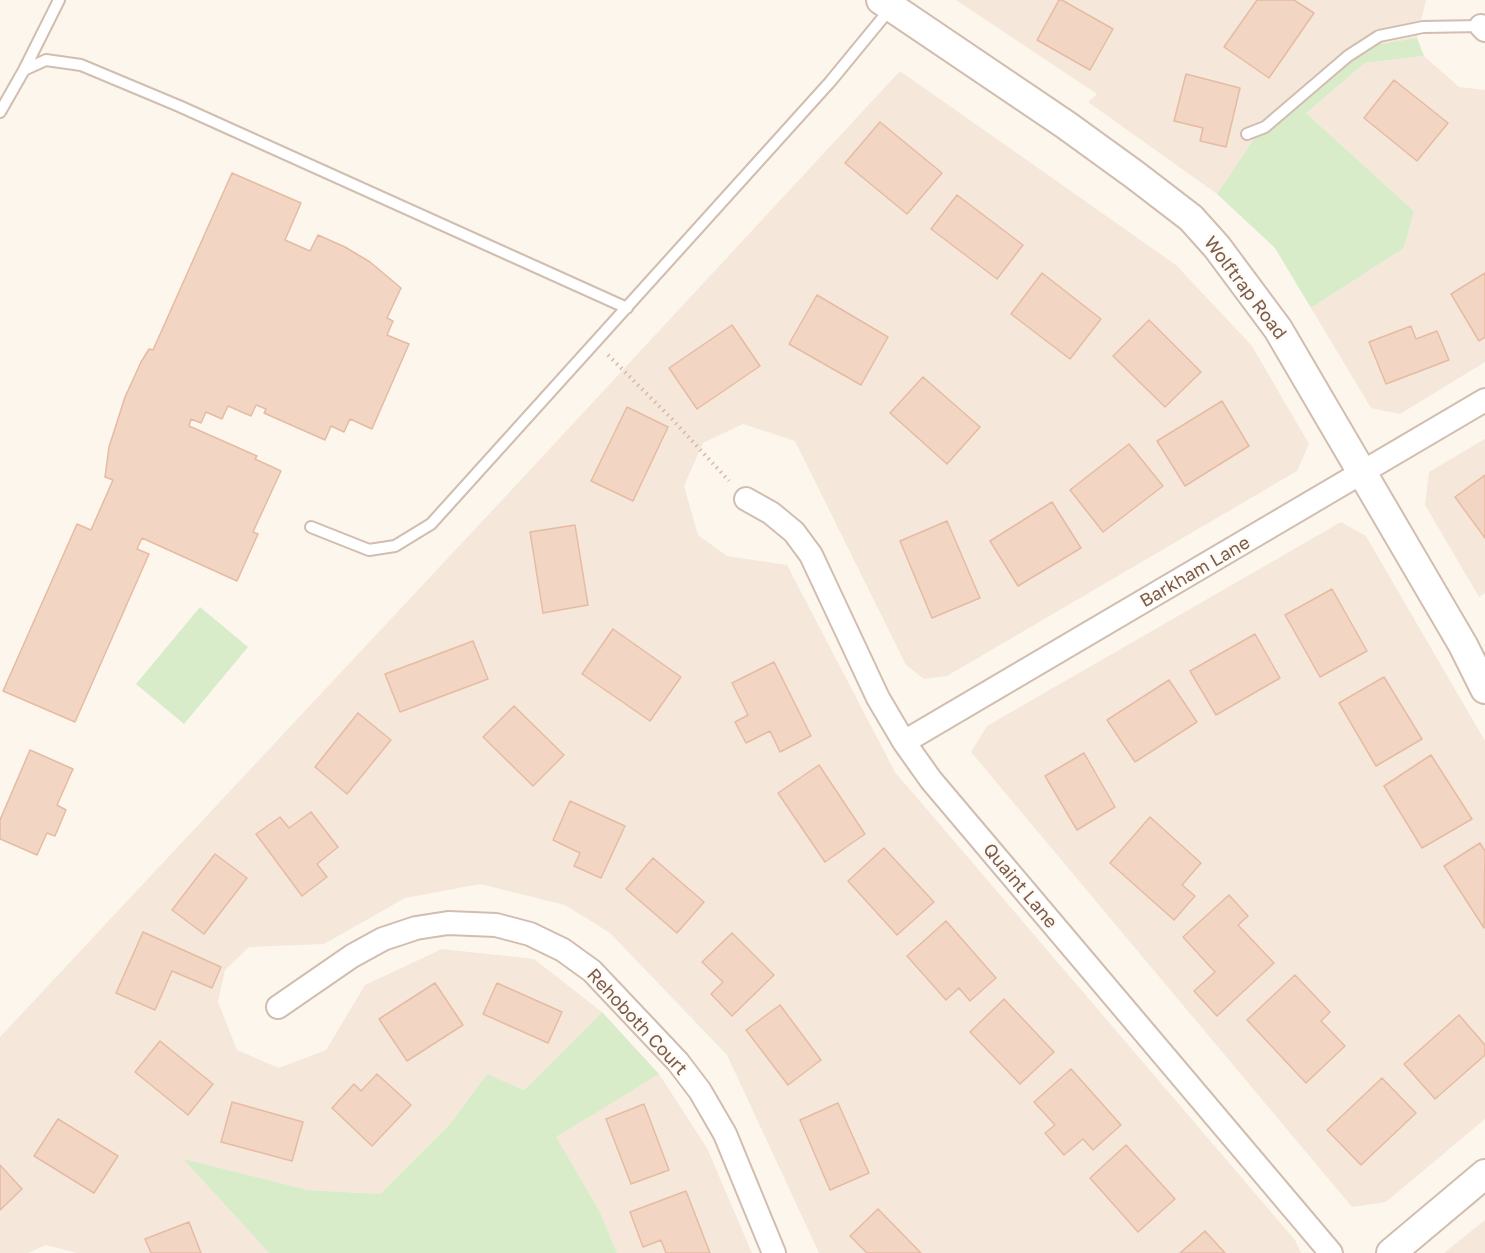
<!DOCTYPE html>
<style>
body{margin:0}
canvas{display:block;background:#fdf6ec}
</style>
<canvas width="1485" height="1253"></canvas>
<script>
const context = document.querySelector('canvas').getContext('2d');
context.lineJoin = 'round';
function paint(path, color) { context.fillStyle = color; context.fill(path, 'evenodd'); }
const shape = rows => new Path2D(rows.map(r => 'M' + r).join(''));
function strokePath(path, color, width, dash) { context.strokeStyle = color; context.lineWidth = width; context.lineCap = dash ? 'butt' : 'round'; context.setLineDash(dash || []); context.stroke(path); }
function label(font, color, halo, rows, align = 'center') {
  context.font = font + ' "Golos Text",sans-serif'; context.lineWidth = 4.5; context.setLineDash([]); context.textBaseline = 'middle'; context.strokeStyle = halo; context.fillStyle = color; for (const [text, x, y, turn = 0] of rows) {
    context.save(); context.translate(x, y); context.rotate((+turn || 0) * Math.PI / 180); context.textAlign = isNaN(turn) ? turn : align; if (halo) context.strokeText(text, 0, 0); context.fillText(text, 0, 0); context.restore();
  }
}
paint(shape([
 [956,0,1426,0,1417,38,1360,47,1261,128,1217,194,1088,102,1097,94],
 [1424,56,1459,87,1485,90,1485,362,1400,414,1371,408,1311,308,1404,248,1414,211,1306,113,1365,63],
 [900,71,1176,265,1252,346,1309,444,1297,471,947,676,924,679,906,665,795,441,743,424,703,443,684,486,698,535,727,556,787,565,895,772,1295,1240,1301,1253,819,1253,727,1055,610,933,565,905,480,884,405,898,324,944,249,947,225,970,218,1002,237,1050,279,1068,326,1050,365,985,442,949,534,959,602,1012,524,1090,487,1074,451,1123,380,1194,308,1190,184,1160,269,1253,77,1253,46,1245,28,1253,0,1253,0,1037,518,483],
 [1485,439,1485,593,1479,597,1425,505,1429,472],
 [1341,522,1366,536,1485,741,1485,1119,1386,1202,1352,1207,971,752,987,726],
 [659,1074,707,1148,752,1253,617,1253,600,1212,555,1137],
 [1485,1220,1485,1253,1444,1253]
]), '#f5e8da');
paint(shape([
 [1417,38,1424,56,1365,63,1306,113,1414,211,1404,248,1311,308,1275,248,1217,194,1261,128,1360,47],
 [200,607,248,647,184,724,136,684],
 [602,1012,659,1074,556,1137,600,1212,617,1253,269,1253,183,1159,308,1190,380,1194,451,1123,487,1074,524,1090]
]), '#d8ecc9');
const building = shape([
 [1059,0,1062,0,1113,29,1090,70,1037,40,1059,0],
 [1257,0,1294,0,1314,13,1269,78,1224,47,1257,0],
 [1186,74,1240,88,1226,147,1200,141,1203,128,1174,121,1186,74],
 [1394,80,1448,123,1417,161,1364,118,1394,80],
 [880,122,942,173,907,214,845,163,880,122],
 [232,173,301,203,285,240,310,251,318,235,345,247,370,262,401,288,387,318,393,321,387,335,409,344,372,429,350,419,344,432,331,426,325,440,264,413,266,409,256,405,251,416,228,406,222,419,206,412,201,423,191,419,189,426,257,456,255,459,281,471,253,532,258,534,237,581,142,538,137,549,149,554,75,722,3,691,77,524,91,530,113,480,105,477,109,447,125,397,141,362,149,349,153,350,232,173],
 [957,195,1023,245,997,279,931,229,957,195],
 [1042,273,1101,319,1070,359,1011,314,1042,273],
 [1485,273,1485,337,1479,341,1451,294,1485,273],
 [817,295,888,337,861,385,789,344,817,295],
 [1149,320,1201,372,1165,407,1113,356,1149,320],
 [732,325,760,366,697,409,669,368,732,325],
 [1411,326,1416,339,1437,331,1449,360,1386,384,1369,342,1411,326],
 [923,377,980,427,947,464,890,413,923,377],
 [1222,401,1249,446,1185,486,1157,441,1222,401],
 [627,407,668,427,633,501,591,481,627,407],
 [1129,444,1163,486,1103,532,1070,490,1129,444],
 [1485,475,1485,538,1455,497,1485,475],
 [1052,502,1081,548,1018,586,990,541,1052,502],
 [947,521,980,598,932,618,900,541,947,521],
 [575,525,588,605,543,613,530,532,575,525],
 [1332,589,1367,651,1320,677,1285,615,1332,589],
 [613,629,681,677,650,721,582,674,613,629],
 [1255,634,1280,678,1216,715,1190,671,1255,634],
 [473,641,488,679,400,712,385,674,473,641],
 [774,662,811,736,780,752,770,731,746,743,735,722,748,715,732,683,774,662],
 [1384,677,1422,739,1376,766,1339,703,1384,677],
 [1169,680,1197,722,1135,762,1107,720,1169,680],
 [514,706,564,755,533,786,483,737,514,706],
 [358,713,391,740,347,794,315,767,358,713],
 [30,750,73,769,57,805,66,810,55,836,47,833,37,855,0,839,0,820,30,750],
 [1084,753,1115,807,1077,830,1045,776,1084,753],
 [1431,755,1472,819,1422,848,1384,786,1431,755],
 [819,765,865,834,825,862,778,793,819,765],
 [570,801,625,826,601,878,574,866,580,853,553,840,570,801],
 [311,812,338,847,317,864,327,877,302,896,256,834,280,817,289,828,311,812],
 [1150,817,1201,863,1182,885,1195,896,1174,920,1110,863,1150,817],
 [1480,843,1485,851,1484,928,1444,866,1480,843],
 [884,848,934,902,897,935,848,881,884,848],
 [215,854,247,878,204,934,172,910,215,854],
 [653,858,704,902,677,933,626,889,653,858],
 [1229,895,1248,916,1238,925,1274,963,1217,1016,1194,991,1215,972,1183,937,1229,895],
 [946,921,996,978,970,1001,959,988,946,1000,907,956,946,921],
 [143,932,221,967,212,988,172,971,155,1010,116,993,143,932],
 [732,933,774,975,732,1016,711,994,723,982,702,962,732,933],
 [1295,975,1330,1012,1321,1021,1345,1046,1306,1083,1247,1020,1295,975],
 [435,983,463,1025,407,1061,379,1019,435,983],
 [497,983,562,1012,548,1043,483,1014,497,983],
 [1004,999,1054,1052,1020,1084,970,1032,1004,999],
 [780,1005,821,1060,788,1085,746,1030,780,1005],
 [1459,1015,1485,1045,1485,1055,1435,1099,1404,1064,1459,1015],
 [160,1041,213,1084,188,1115,135,1072,160,1041],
 [1071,1069,1121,1125,1093,1150,1083,1139,1064,1155,1045,1133,1055,1125,1034,1102,1071,1069],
 [377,1074,411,1105,372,1146,332,1108,354,1084,361,1091,377,1074],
 [1382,1078,1416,1113,1361,1165,1327,1130,1382,1078],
 [232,1102,303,1122,292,1161,221,1142,232,1102],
 [838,1103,869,1173,830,1190,800,1120,838,1103],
 [644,1104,669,1170,631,1184,606,1119,644,1104],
 [58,1119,118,1156,94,1193,34,1156,58,1119],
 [1126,1145,1175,1199,1138,1232,1090,1178,1126,1145],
 [0,1165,22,1189,0,1210,0,1165],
 [686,1191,710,1253,666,1253,661,1240,643,1247,630,1212,686,1191],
 [878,1209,921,1253,867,1253,850,1236,878,1209],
 [189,1222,201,1253,151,1253,145,1239,189,1222],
 [1205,1231,1225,1253,1180,1253,1205,1231]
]);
paint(building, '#f3d5c3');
strokePath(building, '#e6bba3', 1.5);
const service = shape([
 [24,70,59,0],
 [0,112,24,70,46,60,81,65,179,106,627,308],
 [1247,134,1265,127,1348,56,1379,36,1423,27,1481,26],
 [311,527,369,550,395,546,431,524,830,82,890,9]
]);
const minor = shape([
 [1481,26,1485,30],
 [746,499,771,513,794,532,811,555,878,698,904,742,931,780,1331,1253],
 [904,742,1485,400],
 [278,1007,352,956,383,939,416,928,448,923,496,925,530,934,563,950,592,971,678,1062,700,1091,725,1134,774,1253]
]);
const tertiary = shape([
 [881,0,1066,125,1135,175,1191,218,1217,247,1278,329,1463,645,1485,689],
 [1391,1253,1485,1174]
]);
strokePath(service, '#d1beb0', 14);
strokePath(minor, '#d1beb0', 26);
strokePath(tertiary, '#d1beb0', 32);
strokePath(shape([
 [608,355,672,419,729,481]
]), '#d9b8a5', 4, [1.5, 4.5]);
strokePath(service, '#fff', 10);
strokePath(minor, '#fff', 22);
strokePath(tertiary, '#fff', 28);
label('18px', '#7a5c4d', '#fffaf3', [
 ["Wolftrap Road",1245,288,53],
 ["Barkham Lane",1195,572,-30],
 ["Quaint Lane",1020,886,50],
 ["Rehoboth Court",637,1022,47]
]);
</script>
